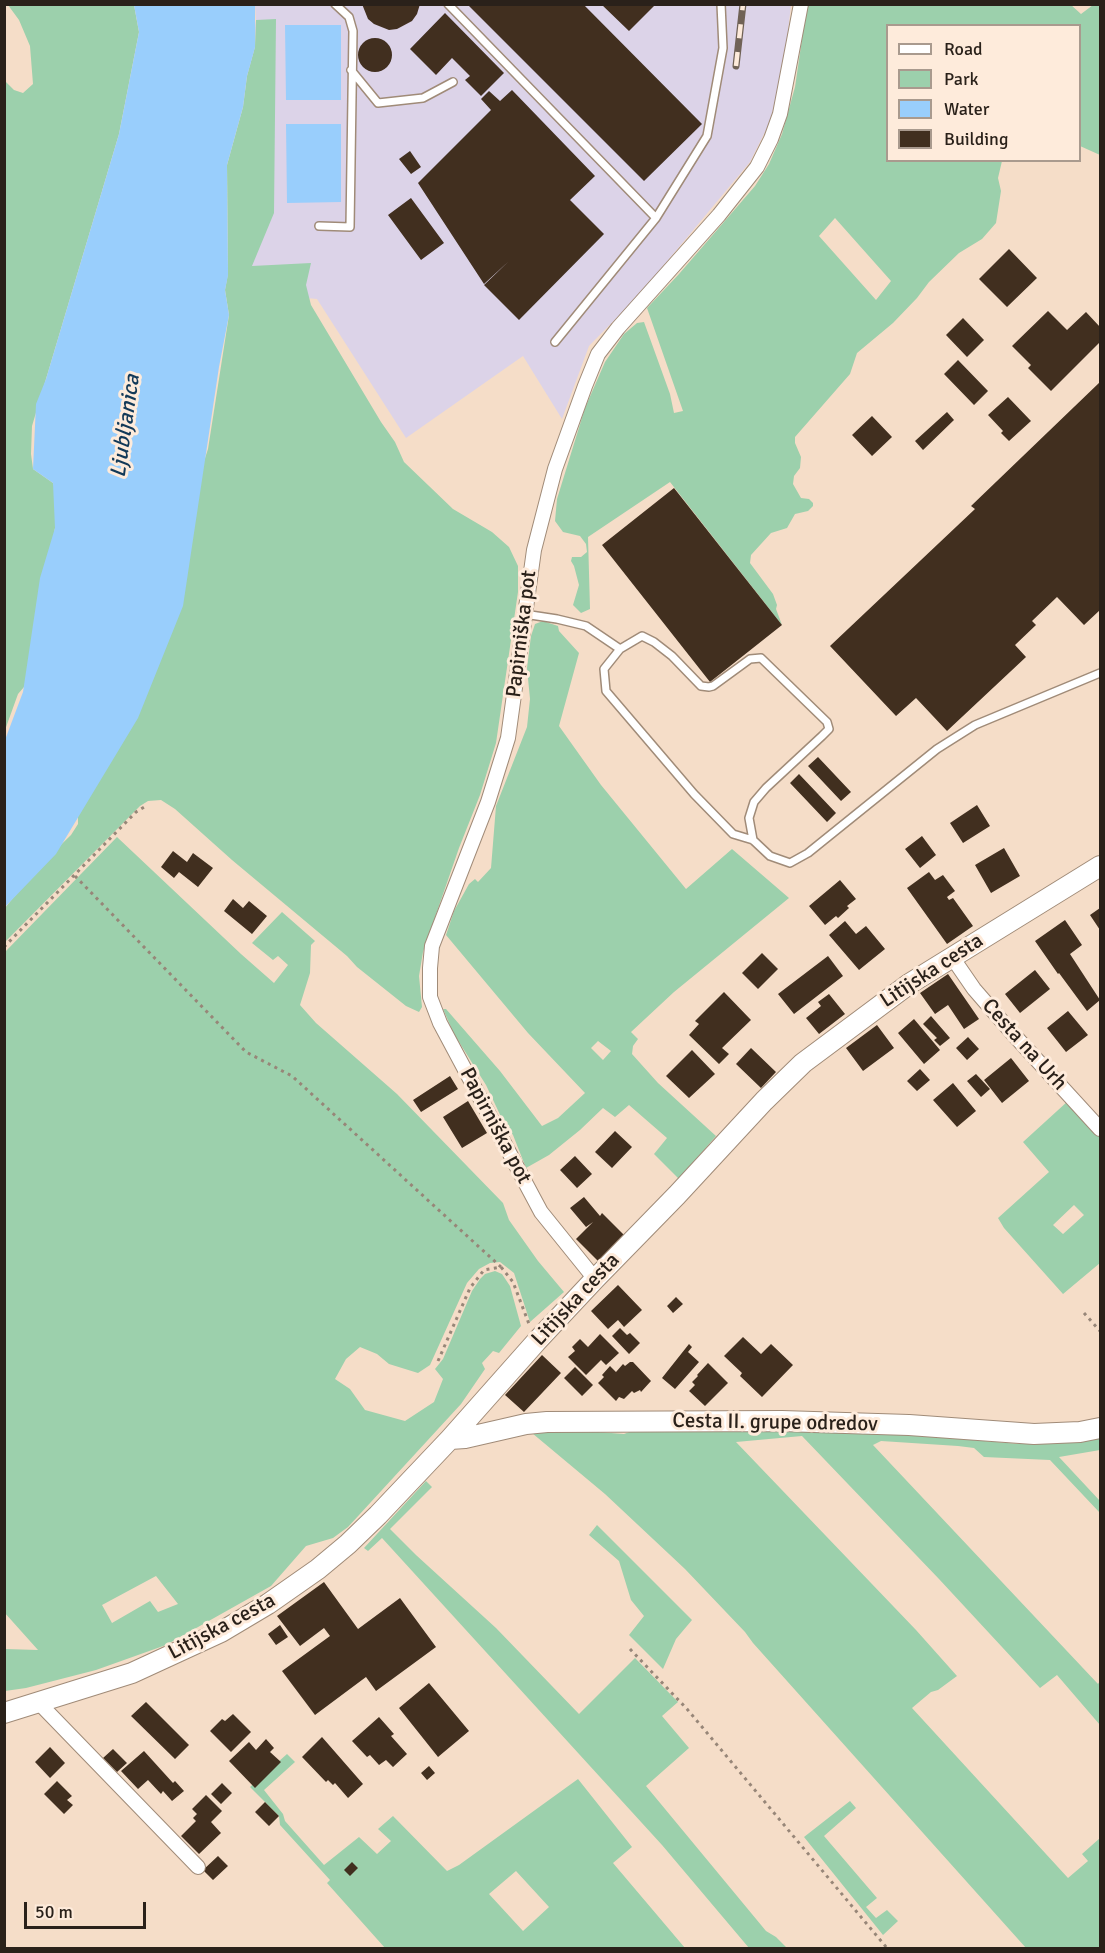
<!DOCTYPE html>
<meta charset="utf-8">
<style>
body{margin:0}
#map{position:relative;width:1105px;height:1953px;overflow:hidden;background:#f5ddc8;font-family:Signika,sans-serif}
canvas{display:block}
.frame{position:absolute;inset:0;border:6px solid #2a211a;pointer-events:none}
.legend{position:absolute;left:886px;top:24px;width:195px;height:138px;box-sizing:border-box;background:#feebdb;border:2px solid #a99a8e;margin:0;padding:8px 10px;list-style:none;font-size:18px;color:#2a211a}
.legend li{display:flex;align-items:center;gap:12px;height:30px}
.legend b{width:30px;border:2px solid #a99a8e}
.scale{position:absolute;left:24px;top:1902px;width:122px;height:27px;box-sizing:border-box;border:3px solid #2a211a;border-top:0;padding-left:8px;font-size:18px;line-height:21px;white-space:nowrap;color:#2a211a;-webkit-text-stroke:4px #feebdb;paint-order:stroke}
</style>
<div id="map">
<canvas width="1105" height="1953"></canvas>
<div class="frame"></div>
<ul class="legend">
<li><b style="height:8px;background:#fff"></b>Road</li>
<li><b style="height:16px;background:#9cd0ac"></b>Park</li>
<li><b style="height:16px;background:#99cefc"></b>Water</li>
<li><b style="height:16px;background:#412f1f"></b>Building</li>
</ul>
<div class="scale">50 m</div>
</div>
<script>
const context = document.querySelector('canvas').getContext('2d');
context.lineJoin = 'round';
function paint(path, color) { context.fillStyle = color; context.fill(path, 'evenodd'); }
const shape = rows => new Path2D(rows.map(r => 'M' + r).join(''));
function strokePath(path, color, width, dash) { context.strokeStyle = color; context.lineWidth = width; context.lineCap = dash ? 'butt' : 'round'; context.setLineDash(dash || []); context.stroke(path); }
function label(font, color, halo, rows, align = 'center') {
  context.font = font + ' Signika,sans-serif'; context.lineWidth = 6; context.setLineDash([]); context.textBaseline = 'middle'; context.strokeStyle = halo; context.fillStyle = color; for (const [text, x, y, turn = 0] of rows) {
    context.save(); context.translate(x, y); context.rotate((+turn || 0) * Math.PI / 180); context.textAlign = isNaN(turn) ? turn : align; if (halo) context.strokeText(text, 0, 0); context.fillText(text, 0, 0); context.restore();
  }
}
paint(shape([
 [255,5,791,5,785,58,770,122,750,162,639,295,589,346,562,419,523,356,406,438,317,299,225,290,243,107,256,20]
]), '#dcd3e8');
paint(shape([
 [1070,4,1081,14,1093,5,1100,5,1100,155,1080,146,1080,26,888,26,888,160,1002,161,998,178,1001,191,996,223,982,239,959,253,929,282,917,298,893,323,857,353,850,374,795,437,795,443,801,457,800,468,794,476,793,484,801,498,809,499,813,503,813,506,808,511,795,514,787,528,771,533,751,555,750,563,773,594,777,605,776,609,782,625,670,482,588,537,590,609,581,613,573,605,579,585,574,566,571,561,572,557,581,557,587,552,586,544,580,536,563,532,555,521,557,499,585,408,605,362,624,334,637,323,644,322,670,394,674,413,683,411,647,308,679,274,755,186,769,164,782,134,795,87,807,5],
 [835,218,891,281,876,300,819,236],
 [8,5,134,5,139,32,119,134,32,426,31,454,33,469,53,483,56,492,55,528,30,680,18,694,5,730,5,81,14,90,23,93,33,84,30,46,19,20],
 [276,19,274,213,252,266,311,263,306,285,311,305,381,422,395,442,404,462,453,509,492,532,509,547,518,566,518,592,496,743,480,795,459,848,423,952,419,976,422,1007,419,1012,406,1006,357,967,347,956,232,860,175,809,161,800,148,801,140,806,5,942,5,908,36,869,71,835,78,824,78,804,194,492,208,449,229,315,225,290,228,274,227,165,243,107,247,76,255,47,256,20],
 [543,621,558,626,559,631,579,653,559,726,601,785,686,889,732,849,789,898,674,992,631,1032,638,1039,633,1046,632,1054,658,1083,716,1136,679,1179,654,1154,667,1138,629,1105,615,1117,603,1108,580,1130,549,1155,526,1168,513,1135,503,1121,486,1085,454,1034,443,1009,446,1009,500,1071,542,1126,558,1118,585,1093,528,1033,446,935,454,911,469,884,475,879,478,882,491,868,496,806,527,727,530,699,527,668,531,636,535,624],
 [598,1041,611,1051,603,1060,591,1048],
 [117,837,241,954,274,983,288,965,278,956,273,960,252,943,282,912,315,941,311,945,310,973,300,1005,316,1023,397,1094,503,1203,509,1220,538,1261,564,1292,530,1322,514,1273,500,1262,490,1263,479,1269,467,1283,430,1365,418,1373,389,1364,377,1354,360,1347,346,1359,335,1379,350,1389,365,1410,405,1421,434,1402,443,1379,435,1369,443,1359,472,1291,480,1279,485,1274,495,1271,502,1274,510,1286,521,1326,499,1353,493,1351,482,1363,485,1369,461,1404,348,1527,333,1538,306,1546,271,1586,166,1645,96,1670,26,1688,5,1691,5,1649,38,1650,4,1612,5,952],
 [156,1576,178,1604,158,1612,150,1601,112,1623,102,1605],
 [1068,1101,1100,1136,1100,1263,1063,1294,1004,1228,998,1218,1049,1172,1023,1142],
 [1074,1205,1084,1215,1063,1234,1053,1225],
 [637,1429,867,1431,1019,1444,1076,1442,1100,1438,1100,1450,1059,1457,1100,1501,1100,1513,1050,1460,984,1457,974,1448,958,1446,881,1441,873,1445,1098,1684,1100,1681,1100,1725,1057,1675,1040,1688,939,1579,802,1436,736,1442,916,1630,957,1676,938,1690,931,1692,912,1708,1068,1878,1088,1861,1082,1854,1100,1838,1100,1948,1026,1948,753,1643,745,1632,685,1569,605,1494,532,1433,585,1431,624,1434],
 [426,1481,432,1487,390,1529,416,1555,496,1628,579,1714,635,1658,678,1702,662,1716,689,1748,646,1786,766,1931,776,1937,787,1948,749,1948,662,1845,382,1538,368,1551,364,1548],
 [597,1525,692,1620,676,1639,663,1669,629,1635,644,1616,631,1600,619,1561,589,1535],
 [287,1754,295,1762,264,1790,283,1814,285,1821,324,1865,359,1837,377,1854,391,1841,378,1829,393,1816,447,1871,459,1865,578,1779,632,1847,613,1863,685,1948,385,1948,327,1883,330,1880,280,1825,279,1816,250,1787],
 [516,1871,549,1907,523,1931,489,1894],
 [850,1801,856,1808,824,1836,877,1898,866,1907,876,1918,887,1910,898,1921,883,1935,804,1837]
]), '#9cd0ac');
paint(shape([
 [134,5,255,5,255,47,247,76,243,107,227,165,228,275,225,290,229,315,219,367,183,606,138,718,56,854,5,907,5,740,23,692,40,578,55,528,53,483,33,469,36,404,46,379,119,134,139,32],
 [285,25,341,25,341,100,286,100],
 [286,124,341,124,341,202,287,203]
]), '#99cefc');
paint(shape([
 [362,4,420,4,417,14,412,21,397,29,389,30,374,24,368,19],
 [467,4,583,4,702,124,644,181],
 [601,4,656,4,629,31],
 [445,13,504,73,481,96,465,80,470,76,452,58,436,75,410,49],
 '358 55a17 17 0 1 1 34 0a17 17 0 1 1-34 0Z',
 [512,90,595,176,570,200,604,234,519,320,484,285,509,261,484,284,418,183,491,110,481,99,489,91,500,101],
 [410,151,421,167,411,174,399,159],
 [411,198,444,243,421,260,388,215],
 [1009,249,1037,278,1007,307,979,279],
 [1048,311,1067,330,1086,312,1100,327,1100,342,1051,391,1028,368,1031,365,1012,346],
 [963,318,984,340,967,357,946,335],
 [958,360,988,391,974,405,944,374],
 [1100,382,1100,610,1084,625,1057,597,1032,621,1036,625,1015,645,1026,657,947,731,916,698,896,716,830,646,975,509,971,506],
 [1008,397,1031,421,1009,441,1001,433,1003,431,988,415],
 [947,412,954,420,923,450,915,441],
 [872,416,892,437,872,456,852,435],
 [674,488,782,625,710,682,602,545],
 [818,757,851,792,841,801,808,766],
 [799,774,836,813,827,822,790,783],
 [977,805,990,826,963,843,950,823],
 [922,836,936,855,920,868,905,849],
 [1004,848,1020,876,991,893,975,865],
 [173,851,187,862,193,853,213,868,198,887,179,872,174,878,161,867],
 [929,872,935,880,943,875,955,891,947,897,949,900,953,898,973,926,947,944,907,888],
 [840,880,856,899,847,906,849,908,838,918,836,916,825,925,809,906],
 [233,899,243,908,249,901,267,916,252,934,224,911],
 [1100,908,1100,930,1090,915],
 [1065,920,1082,945,1070,954,1100,1000,1087,1011,1059,973,1058,974,1035,941],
 [845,921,856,934,866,926,885,949,859,970,829,935],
 [762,953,778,969,758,989,742,973],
 [828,956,843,976,794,1014,778,994],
 [1035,970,1050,989,1020,1013,1005,994],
 [948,974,979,1019,964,1029,948,1005,935,1014,920,993],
 [724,992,751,1020,722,1048,729,1054,719,1064,689,1035,699,1024,695,1021],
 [829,994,845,1014,819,1034,806,1018,821,1006,818,1002],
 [1068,1011,1088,1035,1066,1052,1047,1028],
 [931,1016,950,1038,940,1046,934,1040,937,1038,923,1024],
 [914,1019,940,1050,924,1064,898,1033],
 [877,1025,894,1048,863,1071,846,1048],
 [968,1037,979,1049,967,1060,956,1048],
 [751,1048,776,1072,761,1088,736,1064],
 [692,1050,715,1074,689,1098,666,1076],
 [1011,1058,1029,1081,1002,1103,984,1080],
 [920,1069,930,1080,917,1091,907,1081],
 [976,1074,990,1089,981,1097,967,1081],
 [450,1076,458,1089,421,1112,413,1100],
 [953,1083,976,1111,957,1127,933,1100],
 [468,1101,487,1133,462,1148,443,1117],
 [615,1131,632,1147,612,1168,595,1152],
 [575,1156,592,1174,577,1188,560,1170],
 [584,1197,600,1216,602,1213,625,1236,599,1262,576,1239,593,1222,586,1227,570,1208],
 [618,1285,642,1310,624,1327,618,1320,608,1329,591,1311],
 [676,1297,683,1304,673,1313,667,1306],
 [620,1328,627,1335,630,1333,640,1343,629,1354,612,1336],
 [600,1334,619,1353,606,1365,601,1360,586,1375,568,1357,575,1351,572,1347,580,1339,588,1347],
 [743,1337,761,1354,771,1344,793,1365,762,1397,740,1376,742,1373,724,1356],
 [689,1344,692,1347,688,1352,699,1362,675,1389,662,1378],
 [542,1355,561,1373,524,1412,505,1395],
 [630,1362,633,1362,651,1381,641,1392,640,1390,634,1393,632,1391,624,1399,619,1397,616,1401,598,1383,604,1377,602,1375,610,1366,616,1372,623,1364,625,1366],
 [708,1363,728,1383,705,1406,689,1391,695,1385,692,1382,698,1376,697,1375],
 [575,1367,593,1385,582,1396,564,1378],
 [324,1582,358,1629,400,1598,436,1647,376,1691,366,1677,315,1715,282,1671,330,1636,324,1628,300,1646,277,1616],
 [280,1625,288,1637,276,1645,268,1634],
 [429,1683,469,1731,438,1757,399,1708],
 [146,1702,189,1745,175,1759,131,1716],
 [233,1714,251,1732,231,1752,210,1731,222,1719,225,1721],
 [379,1717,394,1734,391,1736,407,1754,393,1767,386,1760,379,1765,370,1755,367,1757,352,1741],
 [322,1737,363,1784,348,1798,335,1783,333,1785,328,1780,326,1782,302,1757],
 [266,1739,274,1748,270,1752,281,1762,255,1788,229,1761,249,1742,256,1750],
 [50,1747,65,1763,50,1778,35,1762],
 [113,1749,127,1763,117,1772,103,1758],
 [144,1751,173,1783,175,1781,184,1791,172,1801,163,1791,161,1794,148,1780,138,1789,121,1771],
 [429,1766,435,1773,427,1780,421,1773],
 [57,1781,72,1796,67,1800,73,1805,64,1814,44,1794],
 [222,1783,232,1793,221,1804,211,1794],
 [206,1795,222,1811,211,1822,221,1833,199,1854,181,1836,196,1821,193,1818,197,1814,192,1809],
 [265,1802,279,1816,269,1826,255,1812],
 [218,1856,228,1866,213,1880,203,1870],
 [352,1862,358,1868,350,1876,344,1870]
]), '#412f1f');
const lane = shape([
 [448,4,656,218],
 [351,70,378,103,423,98,453,82],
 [319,226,350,227,353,31,349,17,335,4],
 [555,342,656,218,707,136,723,48,721,4],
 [524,614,557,619,586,626,620,649],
 [753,840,749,818,754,802,766,788,822,736,829,729,827,722,761,658,750,659,713,686,709,687,701,686,672,656,654,642,642,636,620,649,604,669,606,691,694,794,733,834,753,840,770,856,790,863,808,853,937,749,975,725,1100,673]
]);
const street = shape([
 [952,957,974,989,1014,1035,1100,1129],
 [595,1279,541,1212,440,1023,430,997,430,968,432,946,488,802,508,738,534,550,555,469,585,386,598,354,618,328,719,215,757,167,771,139,780,114,801,4],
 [39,1703,198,1867]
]);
const secondary = shape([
 [450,1439,465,1438,526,1424,547,1422,782,1421,909,1425,1034,1434,1080,1432,1100,1428],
 [4,1713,132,1673,221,1632,268,1604,318,1569,348,1544,378,1515,450,1439,536,1342,595,1279,677,1195,764,1101,803,1063,909,984,1100,866]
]);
strokePath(lane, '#a08b78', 10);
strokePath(street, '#a08b78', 16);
strokePath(secondary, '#a08b78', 22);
strokePath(shape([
 [75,876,246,1052,292,1076,501,1267],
 [4,947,136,812,146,806],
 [1084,1313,1100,1331],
 [438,1361,470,1288,484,1270,501,1267,513,1282,529,1324],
 [630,1649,687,1709,887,1948]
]), '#978678', 3, [3, 4.5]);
strokePath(lane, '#fff', 7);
strokePath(street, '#fff', 14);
strokePath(secondary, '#fff', 20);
const rail = shape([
 [736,66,743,4]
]);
strokePath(rail, '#706256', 7);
strokePath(rail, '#feebdb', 4.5, [14]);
label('21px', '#2a211a', '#feebdb', [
 ["Papirniška pot",522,634,-83],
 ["Litijska cesta",932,971,-33],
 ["Cesta na Urh",1024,1045,48],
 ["Papirniška pot",495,1126,62],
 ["Litijska cesta",576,1300,-47],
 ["Cesta II. grupe odredov",775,1423,1],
 ["Litijska cesta",222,1627,-28]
]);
label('italic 22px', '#123958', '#feebdb', [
 ["Ljubljanica",126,426,-82]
]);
</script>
